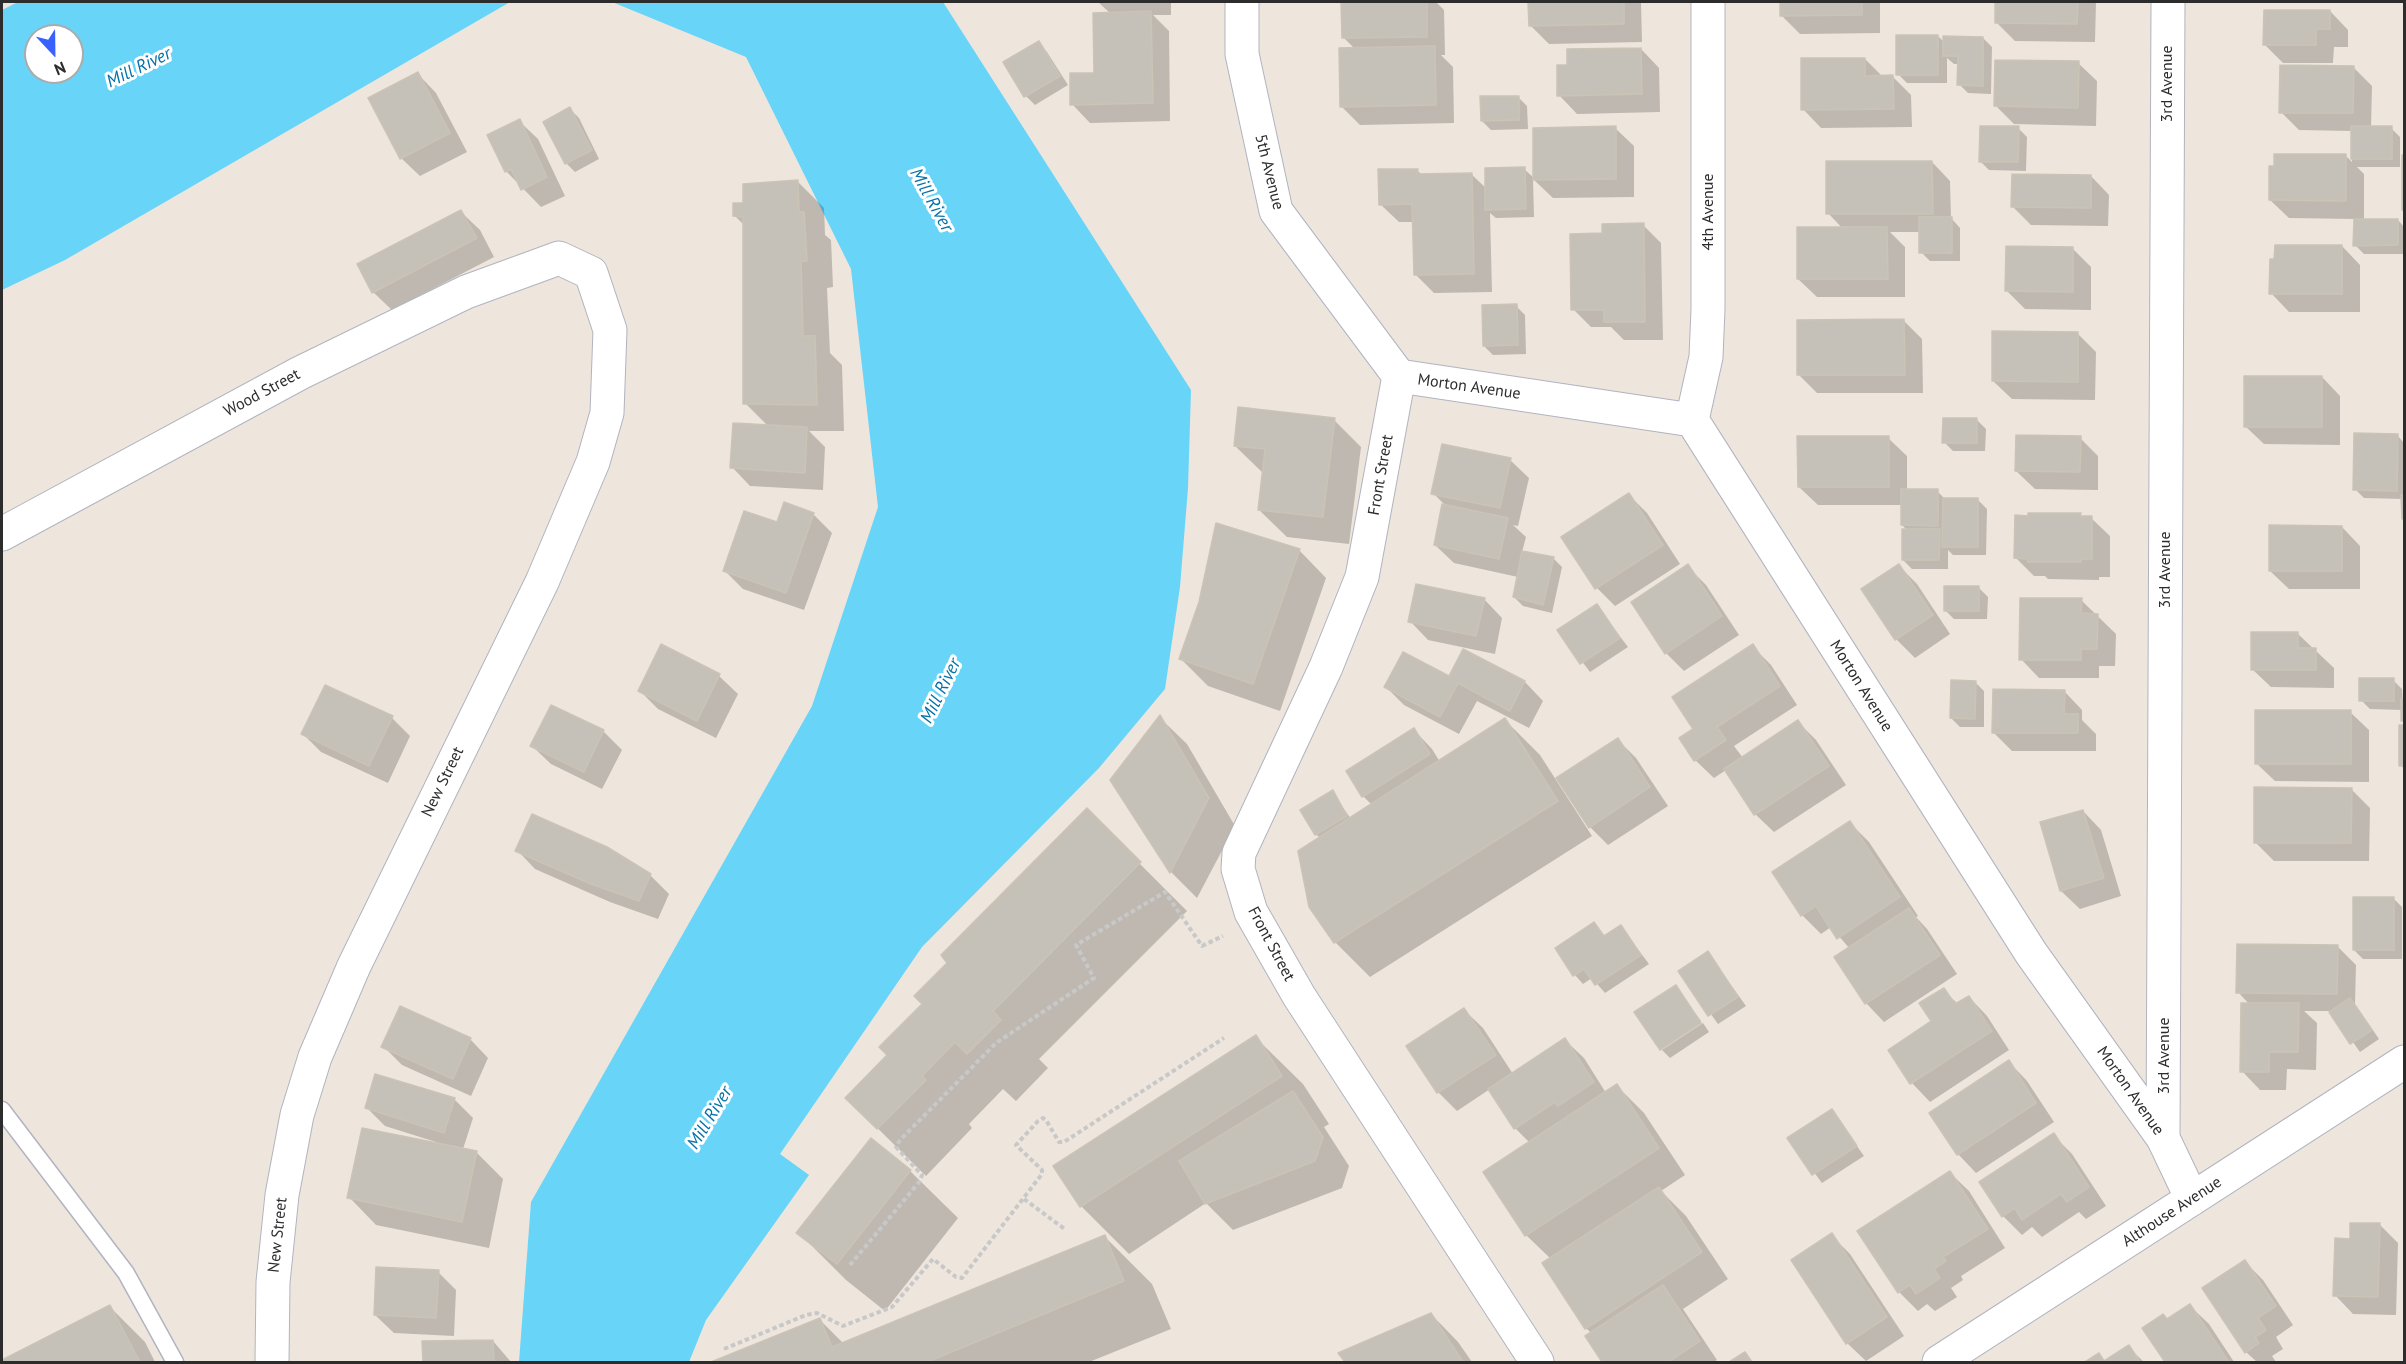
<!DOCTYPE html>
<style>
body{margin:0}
#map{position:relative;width:2406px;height:1364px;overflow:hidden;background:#eee6dd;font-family:"PT Sans",sans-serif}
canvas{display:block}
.frame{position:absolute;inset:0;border:3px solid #2c2c2c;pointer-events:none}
.north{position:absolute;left:24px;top:24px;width:60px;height:60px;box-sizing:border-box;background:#fff;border:2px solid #ababab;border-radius:50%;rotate:158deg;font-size:16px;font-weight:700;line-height:24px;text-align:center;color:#2c2c2c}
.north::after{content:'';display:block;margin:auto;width:21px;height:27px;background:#3961ff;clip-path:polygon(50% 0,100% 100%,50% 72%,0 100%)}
</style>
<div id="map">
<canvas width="2406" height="1364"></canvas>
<div class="frame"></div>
<div class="north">N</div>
</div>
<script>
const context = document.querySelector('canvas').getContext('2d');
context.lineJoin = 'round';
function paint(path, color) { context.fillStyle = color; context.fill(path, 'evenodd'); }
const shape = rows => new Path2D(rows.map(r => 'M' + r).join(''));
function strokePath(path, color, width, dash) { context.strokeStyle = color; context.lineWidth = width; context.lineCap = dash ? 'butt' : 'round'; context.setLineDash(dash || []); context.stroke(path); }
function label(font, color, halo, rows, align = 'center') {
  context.font = font + ' "PT Sans",sans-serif'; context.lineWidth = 6; context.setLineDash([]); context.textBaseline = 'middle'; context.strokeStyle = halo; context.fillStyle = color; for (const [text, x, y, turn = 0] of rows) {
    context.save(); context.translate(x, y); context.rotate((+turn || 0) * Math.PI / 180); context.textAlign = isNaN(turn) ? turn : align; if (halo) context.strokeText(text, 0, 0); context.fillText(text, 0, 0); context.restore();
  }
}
paint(shape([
 [18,2,510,2,65,260,2,290,2,10],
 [36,36,72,36,72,72,36,72],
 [612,2,943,2,1191,390,1188,488,1180,587,1165,689,1099,768,922,947,780,1154,809,1175,706,1320,689,1362,519,1362,531,1202,812,706,878,507,851,269,746,57]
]), '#68d4f8');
paint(shape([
 [1098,2,1171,2,1171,15,1153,15,1169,31,1170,121,1090,123,1072,104,1095,74,1111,14],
 [1342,2,1436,2,1444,10,1445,55,1441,55,1453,67,1454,123,1360,125,1341,106,1355,49,1343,37],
 [1530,2,1641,2,1642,42,1549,44,1530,25],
 [1782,2,1880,2,1880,33,1800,34,1782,16],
 [1997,2,2096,2,2095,42,2015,41,1996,22],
 [2330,11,2348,30,2348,47,2334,47,2333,63,2283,63,2265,45],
 [1938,36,1945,43,1983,38,1992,47,1991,94,1968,93,1959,84,1959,64,1954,64,1947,58,1947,83,1907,83,1898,74],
 [1038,43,1047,52,1068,85,1035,105,1026,96,1005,62],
 [1641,49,1659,68,1660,112,1577,114,1559,95,1568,66],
 [1865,59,1883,77,1893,77,1911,95,1912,127,1821,128,1803,109],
 [2078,63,2097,81,2096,126,2014,124,1996,106],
 [2353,67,2372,86,2371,128,2391,128,2400,137,2400,167,2357,167,2364,174,2364,220,2398,220,2404,227,2404,254,2364,254,2355,245,2355,219,2289,218,2270,200,2346,156,2352,162,2352,131,2299,130,2281,112],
 [418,74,436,93,467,152,420,176,401,158],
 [1518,97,1527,106,1528,129,1491,130,1482,121],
 [570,109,579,118,599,159,575,172,566,163],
 [519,121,538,139,565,196,541,207,506,171],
 [1615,128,1634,146,1634,197,1553,198,1533,179,1534,217,1496,218,1490,213,1492,292,1434,293,1415,274,1414,222,1399,222,1380,204,1417,170,1422,175,1471,174,1487,189,1524,169,1535,179],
 [2018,128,2027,137,2026,171,1989,170,1980,161],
 [2404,156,2404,210,2403,209],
 [1932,162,1950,181,1951,218,1960,228,1960,261,1930,261,1921,252,1921,232,1890,232,1905,247,1905,297,1817,297,1798,279,1843,229,1828,213],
 [2091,176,2109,195,2108,226,2031,225,2013,207],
 [797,181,824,208,825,235,831,240,833,287,827,288,830,353,842,365,844,431,809,431,825,447,823,490,750,486,732,467,768,426,745,403,745,226,735,216,745,205],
 [461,212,480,230,494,257,392,310,373,292],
 [1643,225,1661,243,1663,340,1624,340,1611,327,1591,327,1573,309,1604,235],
 [2342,246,2360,265,2360,312,2289,312,2271,293],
 [2073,249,2091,267,2091,310,2025,309,2007,291],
 [1516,306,1525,315,1526,354,1493,355,1484,346],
 [1904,321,1922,339,1923,393,1817,393,1798,374],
 [2078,334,2096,352,2095,400,2012,399,1993,381],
 [2322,377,2340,396,2340,445,2264,444,2245,426],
 [1334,420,1361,447,1349,544,1287,537,1259,510,1263,473,1235,446],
 [1977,420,1986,429,1985,451,1953,451,1944,442],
 [2397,435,2404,443,2404,520,2403,499,2364,498,2355,489],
 [1888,438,1907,456,1907,491,1937,491,1946,500,1978,500,1987,509,1986,555,1953,555,1948,550,1948,569,1912,569,1903,560,1908,531,1902,525,1902,505,1818,505,1799,487],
 [2080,438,2098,456,2098,490,2035,489,2016,471],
 [1510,460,1529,478,1518,526,1513,525,1526,537,1522,552,1553,558,1562,567,1552,613,1523,606,1514,597,1518,577,1454,563,1435,545,1444,504,1433,493],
 [1629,495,1647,513,1680,564,1615,606,1597,588],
 [813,514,832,533,804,610,743,589,725,571,778,524],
 [2080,515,2083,518,2091,518,2110,536,2110,577,2099,577,2099,580,2048,579,2045,576,2034,576,2016,558],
 [2342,527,2360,546,2360,589,2289,589,2270,571],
 [1299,550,1326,578,1280,711,1208,686,1181,659,1201,602],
 [1687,566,1706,585,1739,635,1684,671,1666,653],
 [1899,566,1917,584,1950,634,1915,658,1896,639,1863,589],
 [1979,588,1988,597,1987,619,1954,619,1945,610],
 [1484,599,1502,618,1495,654,1428,640,1410,621],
 [2081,600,2116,634,2115,666,2099,666,2099,678,2039,678,2021,659],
 [1597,606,1628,647,1590,672,1559,631],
 [2298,634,2334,668,2334,688,2271,687,2252,669],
 [661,646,719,676,738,694,716,738,658,709,639,690],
 [1752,646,1771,665,1797,705,1734,746,1743,758,1798,722,1816,740,1846,785,1774,832,1755,814,1726,770,1714,778,1695,760,1695,729],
 [1464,651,1525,682,1543,701,1529,728,1477,701,1459,734,1404,705,1386,687,1450,678],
 [2393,680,2402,689,2404,723,2402,710,2370,709,2361,700],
 [1975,682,1984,691,1984,727,1960,727,1951,718],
 [2064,691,2082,710,2082,720,2096,734,2096,751,2012,751,1994,733],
 [2350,712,2369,730,2369,782,2275,781,2256,763],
 [392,718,410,736,388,783,321,752,303,734],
 [1160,718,1187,744,1235,826,1197,898,1171,872,1111,780],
 [1505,720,1540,755,1592,836,1370,977,1335,942,1321,839,1316,834,1332,792,1351,819,1372,805,1363,796,1414,730,1432,749,1440,762],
 [2401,726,2404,726,2404,769,2401,765],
 [603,731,622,750,602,789,551,764,532,746],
 [1618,740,1636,758,1668,806,1608,845,1590,827],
 [2351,789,2370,808,2369,861,2274,861,2255,842],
 [1087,811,1187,911,1039,1059,1048,1068,1016,1101,1003,1089,969,1124,972,1128,926,1176,847,1098,889,1056,950,963],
 [2083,811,2101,830,2121,896,2080,909,2061,891],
 [1850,823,1869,842,1918,916,1916,917,1927,929,1957,974,1884,1022,1866,1003,1850,949,1831,927,1821,934,1802,915,1774,873],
 [517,850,650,875,669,894,658,919,610,902,535,869],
 [2393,898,2402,907,2402,959,2363,959,2354,950],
 [1594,924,1605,937,1621,927,1649,964,1605,993,1592,978,1583,984,1575,975],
 [2337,946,2356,965,2355,1004,2379,1039,2360,1052,2331,1011,2304,1011,2317,1023,2316,1070,2287,1069,2286,1090,2260,1090,2242,1071,2250,1005,2238,992],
 [1708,953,1746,1006,1718,1024,1680,971],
 [1676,987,1701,1021,1660,1048],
 [1943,990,1958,1004,1969,997,1987,1016,2009,1050,1930,1102,1912,1083,1890,1050,1933,1022],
 [1464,1010,1483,1028,1513,1074,1565,1040,1584,1058,1606,1093,1617,1086,1644,1113,1685,1175,1661,1191,1686,1216,1728,1279,1683,1309,1717,1360,1714,1362,1604,1362,1587,1337,1592,1334,1586,1328,1551,1259,1526,1235,1530,1143,1515,1128,1490,1089,1457,1111,1438,1092,1408,1047],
 [1703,1023,1709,1032,1670,1058,1662,1050],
 [1255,1037,1303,1084,1329,1124,1324,1127,1349,1166,1342,1188,1233,1230,1206,1203,1129,1254,1081,1206],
 [470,1039,488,1058,471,1096,402,1065,383,1046],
 [2009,1062,2027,1081,2054,1122,1976,1173,1958,1154],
 [454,1099,473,1118,463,1149,476,1152,503,1179,489,1248,376,1225,349,1197,436,1142,385,1126,366,1107],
 [1832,1111,1864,1156,1822,1183,1789,1139],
 [2053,1135,2072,1154,2106,1206,2086,1219,2079,1212,2042,1237,2032,1227,2022,1235,2003,1216,1981,1183],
 [910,1171,958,1218,885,1311,846,1280,798,1232],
 [1950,1173,1969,1191,2005,1248,1961,1276,1963,1280,1951,1288,1957,1297,1935,1311,1927,1304,1918,1311,1899,1292,1860,1232],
 [2379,1224,2398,1243,2396,1315,2353,1314,2335,1295,2352,1240],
 [1831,1235,1850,1254,1904,1336,1866,1361,1847,1343],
 [1104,1236,1152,1284,1171,1329,1089,1362,715,1362,820,1320,844,1344],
 [2245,1262,2263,1280,2293,1325,2276,1337,2283,1349,2272,1356,2276,1362,2257,1362,2246,1352],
 [438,1272,456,1290,454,1336,394,1333,375,1315],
 [2190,1306,2209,1324,2234,1362,2167,1362,2144,1328,2168,1320],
 [110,1307,145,1342,155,1362,2,1362],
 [1431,1314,1458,1342,1472,1362,1346,1362,1341,1354],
 [493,1341,511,1362,424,1362,424,1343],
 [2128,1347,2144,1362,2088,1362,2099,1355,2106,1362]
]), '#0003');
const building = shape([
 [1341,2,1427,2,1427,37,1342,38,1341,2],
 [1528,2,1624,2,1624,24,1529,26,1528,2],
 [1780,2,1862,2,1862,15,1780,16,1780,2],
 [1995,2,2078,2,2077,24,1995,23,1995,2],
 [2264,10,2330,10,2330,29,2316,29,2316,45,2263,45,2264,10],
 [1151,11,1153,103,1070,105,1070,73,1094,73,1093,13,1151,11],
 [1896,35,1938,35,1938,75,1896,75,1896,35],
 [1943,36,1983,37,1983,86,1957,85,1958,56,1943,56,1943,36],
 [1039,41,1060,76,1024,97,1003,62,1039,41],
 [1435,46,1436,105,1340,107,1339,48,1435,46],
 [1641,48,1642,94,1557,96,1557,65,1567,65,1567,49,1641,48],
 [1801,58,1865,58,1865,76,1893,75,1894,109,1801,110,1801,58],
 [1995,60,2079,61,2078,108,1994,106,1995,60],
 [2280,65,2354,66,2353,113,2279,113,2280,65],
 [418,72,450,133,400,159,368,98,418,72],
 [1480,96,1519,96,1519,120,1481,121,1480,96],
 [570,107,592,150,565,164,543,122,570,107],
 [520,119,547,177,521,190,511,169,505,172,487,135,520,119],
 [1616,126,1616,179,1533,180,1533,128,1616,126],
 [1980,126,2019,126,2018,162,1979,162,1980,126],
 [2351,126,2392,126,2392,159,2351,159,2351,126],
 [2274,154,2346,154,2346,201,2269,200,2269,166,2274,166,2274,154],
 [2402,155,2404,155,2404,210,2402,210,2402,155],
 [1826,161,1932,161,1933,214,1826,214,1826,161],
 [1525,167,1526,209,1485,210,1485,168,1525,167],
 [1378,169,1418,169,1417,174,1472,173,1474,274,1414,275,1412,204,1379,205,1378,169],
 [2012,174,2091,175,2091,208,2011,207,2012,174],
 [798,180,799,212,804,212,807,261,801,261,803,336,815,336,817,405,743,404,743,217,733,216,733,203,743,203,743,184,798,180],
 [461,210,477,238,372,293,357,264,461,210],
 [1919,217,1952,217,1952,253,1919,253,1919,217],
 [2354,219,2398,219,2398,245,2353,246,2354,219],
 [1644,223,1645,322,1604,322,1604,310,1571,310,1570,234,1602,233,1602,224,1644,223],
 [1797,227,1887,227,1888,279,1797,279,1797,227],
 [2275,245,2342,245,2342,294,2269,294,2270,259,2274,259,2275,245],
 [2006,246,2073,247,2073,292,2005,291,2006,246],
 [1517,304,1518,345,1483,346,1482,305,1517,304],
 [1904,319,1905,375,1797,375,1797,320,1904,319],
 [1992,331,2078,332,2078,382,1992,381,1992,331],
 [2244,376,2322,376,2322,427,2244,427,2244,376],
 [1238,407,1335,418,1323,517,1258,510,1265,449,1234,446,1238,407],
 [1943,418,1977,418,1977,443,1942,443,1943,418],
 [733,423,807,427,805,473,730,468,733,423],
 [2354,433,2398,434,2397,491,2353,490,2354,433],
 [2016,435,2081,436,2080,472,2015,471,2016,435],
 [1797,436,1889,436,1889,487,1798,487,1797,436],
 [1442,444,1511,458,1500,508,1431,494,1442,444],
 [1901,489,1938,489,1938,526,1901,525,1901,489],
 [1629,493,1663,545,1595,589,1561,537,1629,493],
 [2401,495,2404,495,2404,519,2402,519,2401,495],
 [1943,498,1978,498,1978,547,1942,547,1943,498],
 [784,502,814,513,786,593,723,571,744,511,777,522,784,502],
 [1442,504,1508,518,1499,559,1434,545,1442,504],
 [2028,513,2081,513,2080,516,2092,516,2092,559,2081,559,2081,562,2028,562,2028,559,2014,558,2015,515,2028,516,2028,513],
 [1216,523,1300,549,1253,684,1179,659,1199,602,1216,523],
 [2269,525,2342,526,2342,571,2269,571,2269,525],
 [1902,529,1940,529,1939,560,1902,560,1902,529],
 [1522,551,1554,557,1543,605,1513,597,1522,551],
 [1688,564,1722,616,1665,654,1631,602,1688,564],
 [1899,564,1933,615,1895,640,1861,589,1899,564],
 [1416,584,1485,598,1476,636,1408,622,1416,584],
 [1944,586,1979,586,1979,611,1944,611,1944,586],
 [2020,598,2082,598,2081,613,2098,614,2097,649,2081,649,2081,660,2019,660,2020,598],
 [1597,604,1620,638,1580,664,1557,630,1597,604],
 [2251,632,2298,632,2298,648,2316,648,2316,670,2251,670,2251,632],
 [661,644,720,674,697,721,638,691,661,644],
 [1753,644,1780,686,1717,727,1726,740,1694,761,1679,738,1693,729,1672,697,1753,644],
 [1463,649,1525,681,1510,711,1458,683,1440,717,1384,687,1403,652,1449,676,1463,649],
 [2359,678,2394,678,2394,701,2359,701,2359,678],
 [1951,680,1976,681,1975,719,1950,718,1951,680],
 [325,685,393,716,369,766,301,734,325,685],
 [1993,689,2065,690,2064,714,2078,714,2078,733,1992,733,1993,689],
 [2401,699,2404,699,2404,721,2401,721,2401,699],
 [551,705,604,730,584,772,530,746,551,705],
 [2255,710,2351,710,2351,764,2255,764,2255,710],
 [1160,715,1209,798,1170,873,1110,780,1160,715],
 [1505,718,1558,801,1334,943,1309,907,1298,851,1505,718],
 [1798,720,1829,766,1754,815,1724,769,1798,720],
 [2399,725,2404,725,2404,766,2399,766,2399,725],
 [1414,728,1430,754,1362,797,1346,771,1414,728],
 [1618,738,1650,787,1589,828,1556,778,1618,738],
 [2254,787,2352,788,2351,843,2254,843,2254,787],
 [1333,790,1347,816,1315,835,1300,810,1333,790],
 [1087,808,1141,862,993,1011,1001,1020,967,1054,955,1042,922,1076,926,1080,877,1129,845,1098,887,1055,879,1047,922,1004,914,996,947,963,941,955,1087,808],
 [2083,810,2104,878,2060,891,2040,822,2083,810],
 [532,814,607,847,651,874,639,901,591,884,515,851,532,814],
 [1850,821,1900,897,1837,939,1816,906,1801,916,1772,872,1850,821],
 [2353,897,2394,897,2394,950,2353,950,2353,897],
 [1909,908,1940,955,1865,1004,1834,957,1909,908],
 [1594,922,1604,936,1621,925,1641,955,1595,985,1584,969,1573,976,1555,948,1594,922],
 [2237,944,2338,945,2337,994,2236,993,2237,944],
 [1708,951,1738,997,1708,1016,1678,971,1708,951],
 [1676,985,1701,1023,1660,1050,1634,1012,1676,985],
 [1944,988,1955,1004,1969,996,1992,1031,1910,1084,1888,1050,1931,1021,1919,1003,1944,988],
 [2350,998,2372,1030,2350,1044,2329,1012,2350,998],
 [2241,1003,2299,1003,2298,1052,2269,1052,2269,1072,2240,1072,2241,1003],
 [400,1006,471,1038,453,1079,381,1047,400,1006],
 [1464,1008,1496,1055,1437,1093,1406,1046,1464,1008],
 [1256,1035,1282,1076,1080,1207,1053,1166,1256,1035],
 [1565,1038,1594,1082,1558,1106,1555,1102,1514,1129,1488,1089,1565,1038],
 [2009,1060,2036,1103,1957,1155,1929,1113,2009,1060],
 [375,1074,455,1098,444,1133,365,1108,375,1074],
 [1617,1084,1659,1148,1525,1236,1483,1172,1617,1084],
 [1293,1091,1323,1137,1315,1161,1205,1204,1179,1161,1293,1091],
 [1832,1109,1857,1146,1812,1175,1787,1138,1832,1109],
 [362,1128,477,1151,462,1222,347,1198,362,1128],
 [2054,1133,2089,1187,2067,1202,2061,1194,2022,1220,2015,1208,2002,1217,1979,1182,2054,1133],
 [871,1138,911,1170,837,1264,796,1233,871,1138],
 [1950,1171,1988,1229,1943,1257,1946,1261,1934,1269,1940,1278,1916,1294,1910,1285,1898,1293,1857,1231,1950,1171],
 [1659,1187,1702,1252,1585,1329,1542,1263,1659,1187],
 [2350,1223,2380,1223,2378,1297,2333,1296,2335,1238,2350,1239,2350,1223],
 [1832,1233,1887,1317,1846,1344,1791,1260,1832,1233],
 [1105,1235,1124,1281,927,1362,711,1362,820,1318,832,1347,1105,1235],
 [2245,1260,2276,1306,2258,1318,2266,1330,2255,1337,2259,1343,2245,1353,2202,1288,2245,1260],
 [376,1267,439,1270,436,1318,374,1315,376,1267],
 [1663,1285,1700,1341,1668,1362,1602,1362,1585,1336,1663,1285],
 [2190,1304,2229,1362,2165,1362,2142,1328,2163,1314,2167,1319,2190,1304],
 [110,1305,140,1362,2,1362,2,1360,110,1305],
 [1431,1313,1463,1362,1345,1362,1338,1353,1431,1313],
 [493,1340,494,1362,423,1362,422,1341,493,1340],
 [2129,1345,2140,1362,2085,1362,2099,1353,2104,1361,2129,1345],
 [1745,1352,1752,1362,1729,1362,1745,1352]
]);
paint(building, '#c6c1b8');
strokePath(building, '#cac3b6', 1.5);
const service = shape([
 [2,1110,126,1273,175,1362]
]);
const minor = shape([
 [1399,376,1692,420,2031,953,2163,1138,2192,1199],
 [1692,420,1706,357,1708,309,1708,2],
 [2,534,300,373,466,292,559,258,591,273,610,330,607,413,593,462,542,582,354,966,315,1057,297,1115,282,1195,273,1282,272,1362],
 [2163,1138,2168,2],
 [1939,1362,2404,1062]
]);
const tertiary = shape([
 [1242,2,1242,54,1276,211,1399,376,1362,577,1326,667,1239,853,1238,869,1251,912,1299,996,1537,1362]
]);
strokePath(service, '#b1b4c0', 19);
strokePath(minor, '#b1b4c0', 35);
strokePath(tertiary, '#b1b4c0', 35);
strokePath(shape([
 [1024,1199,1066,1230],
 [850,1265,920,1181,922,1175,896,1147,900,1140,996,1043,1094,978,1076,945,1165,892,1202,946,1223,936],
 [724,1349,806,1315,817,1313,843,1326,892,1307,933,1259,956,1277,962,1278,1042,1174,1042,1170,1016,1145,1038,1121,1043,1118,1046,1120,1059,1142,1064,1142,1224,1038]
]), '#c8c8c8', 4, [4.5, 3]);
strokePath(service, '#fff', 16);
strokePath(minor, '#fff', 33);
strokePath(tertiary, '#fff', 33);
label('16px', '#2c2c2c', '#fff', [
 ["3rd Avenue",2167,84,-90],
 ["5th Avenue",1269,172,76],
 ["4th Avenue",1708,212,-90],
 ["Morton Avenue",1469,387,8],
 ["Wood Street",262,393,-28],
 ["Front Street",1381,475,-80],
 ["3rd Avenue",2165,570,-90],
 ["Morton Avenue",1861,686,58],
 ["New Street",443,782,-64],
 ["Front Street",1271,944,62],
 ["3rd Avenue",2164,1056,-90],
 ["Morton Avenue",2130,1091,55],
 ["Althouse Avenue",2172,1212,-33],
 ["New Street",278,1235,-84]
]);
label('italic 18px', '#0372a8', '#fff', [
 ["Mill River",139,68,-26],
 ["Mill River",931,200,61],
 ["Mill River",941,691,-64],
 ["Mill River",710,1118,-59]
]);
</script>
